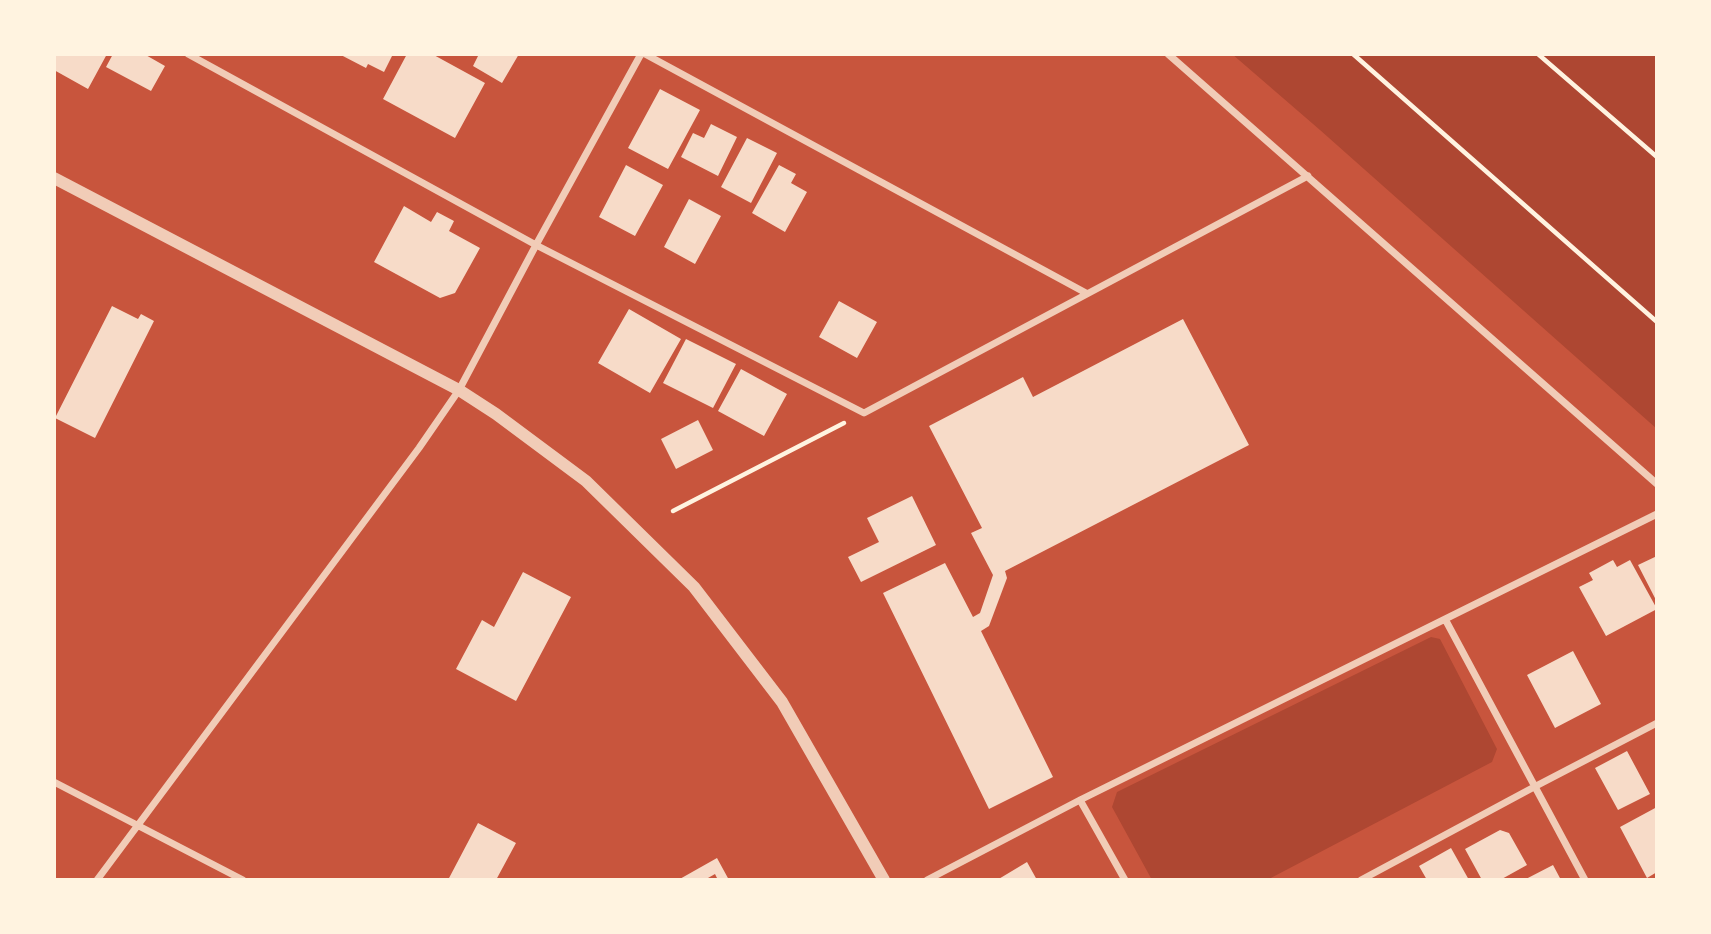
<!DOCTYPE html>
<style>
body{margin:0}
#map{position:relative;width:1711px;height:934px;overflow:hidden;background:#c8553d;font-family:"Space Grotesk",sans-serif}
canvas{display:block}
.frame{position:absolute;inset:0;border:56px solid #fff3e0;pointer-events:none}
</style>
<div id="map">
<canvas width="1711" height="934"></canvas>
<div class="frame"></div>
</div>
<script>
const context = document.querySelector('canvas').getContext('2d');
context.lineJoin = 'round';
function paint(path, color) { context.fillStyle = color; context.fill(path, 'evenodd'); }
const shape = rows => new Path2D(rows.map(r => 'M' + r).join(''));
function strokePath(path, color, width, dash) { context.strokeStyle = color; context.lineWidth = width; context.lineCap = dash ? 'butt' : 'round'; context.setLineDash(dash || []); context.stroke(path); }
paint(shape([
 [1232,54,1657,54,1657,429,1320,130],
 [1431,637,1440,639,1497,749,1492,762,1267,880,1152,880,1112,807,1117,792]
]), '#ae4732');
paint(shape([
 [54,54,107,54,88,89,54,70],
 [113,54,144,54,165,66,151,91,106,67],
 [339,54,393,54,384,72,368,64,366,68],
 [407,54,432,54,485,83,455,138,383,99],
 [479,54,519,54,502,83,473,66],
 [660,89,700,110,668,169,628,148],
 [711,124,737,137,718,176,681,157,693,133,704,138],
 [747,138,777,153,751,203,721,187],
 [626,165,663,185,635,236,599,217],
 [779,165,796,174,791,183,807,192,785,232,752,213],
 [689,199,721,216,695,264,664,247],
 [404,206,431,222,437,212,454,221,449,231,480,248,455,293,440,298,374,262],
 [839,301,877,322,857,358,819,337],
 [112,306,138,319,141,314,154,321,95,438,55,418],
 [629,309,681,339,650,393,598,363],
 [1183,319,1249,445,1005,571,1007,578,989,626,981,631,1053,777,989,809,883,593,945,563,973,617,980,613,993,575,971,533,982,528,929,426,1023,377,1033,397],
 [686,339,736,364,713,408,663,383],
 [741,369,787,394,764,436,718,411],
 [698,420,713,450,676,469,661,439],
 [912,496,936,545,861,582,848,557,879,542,867,518],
 [1657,556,1657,602,1638,565],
 [1613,560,1617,567,1630,560,1657,609,1606,636,1579,587,1593,580,1589,573],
 [523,572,571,597,516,701,456,669,482,620,494,627],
 [1573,651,1601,704,1555,728,1527,675],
 [1627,751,1650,794,1618,810,1595,768],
 [1657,807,1657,872,1647,878,1620,827],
 [478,823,516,843,496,880,448,880],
 [1500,830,1509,833,1527,865,1500,880,1482,880,1465,849],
 [1451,848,1469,880,1427,880,1419,866],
 [717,858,729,880,718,880,715,874,708,878,709,880,678,880],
 [1027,862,1037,880,997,880],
 [1553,865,1561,880,1524,880]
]), '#f7dbc8');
strokePath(shape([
 [1353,54,1657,322],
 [1538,54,1657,157],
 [673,511,844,423]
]), '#fff3e0', 4.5);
strokePath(shape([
 [188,54,536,245,864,413,1308,176],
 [645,54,1086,293],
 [1168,54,1657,484],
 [1445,619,1585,880],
 [54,782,243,880],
 [1080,800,1125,880],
 [97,880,419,448,459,390,536,245,641,54],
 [927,880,1080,800,1657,514],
 [1361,880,1536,786,1657,723]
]), '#f1ccb7', 7);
strokePath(shape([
 [54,178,459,390,496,414,586,481,694,587,782,702,884,880]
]), '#f1ccb7', 12);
</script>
